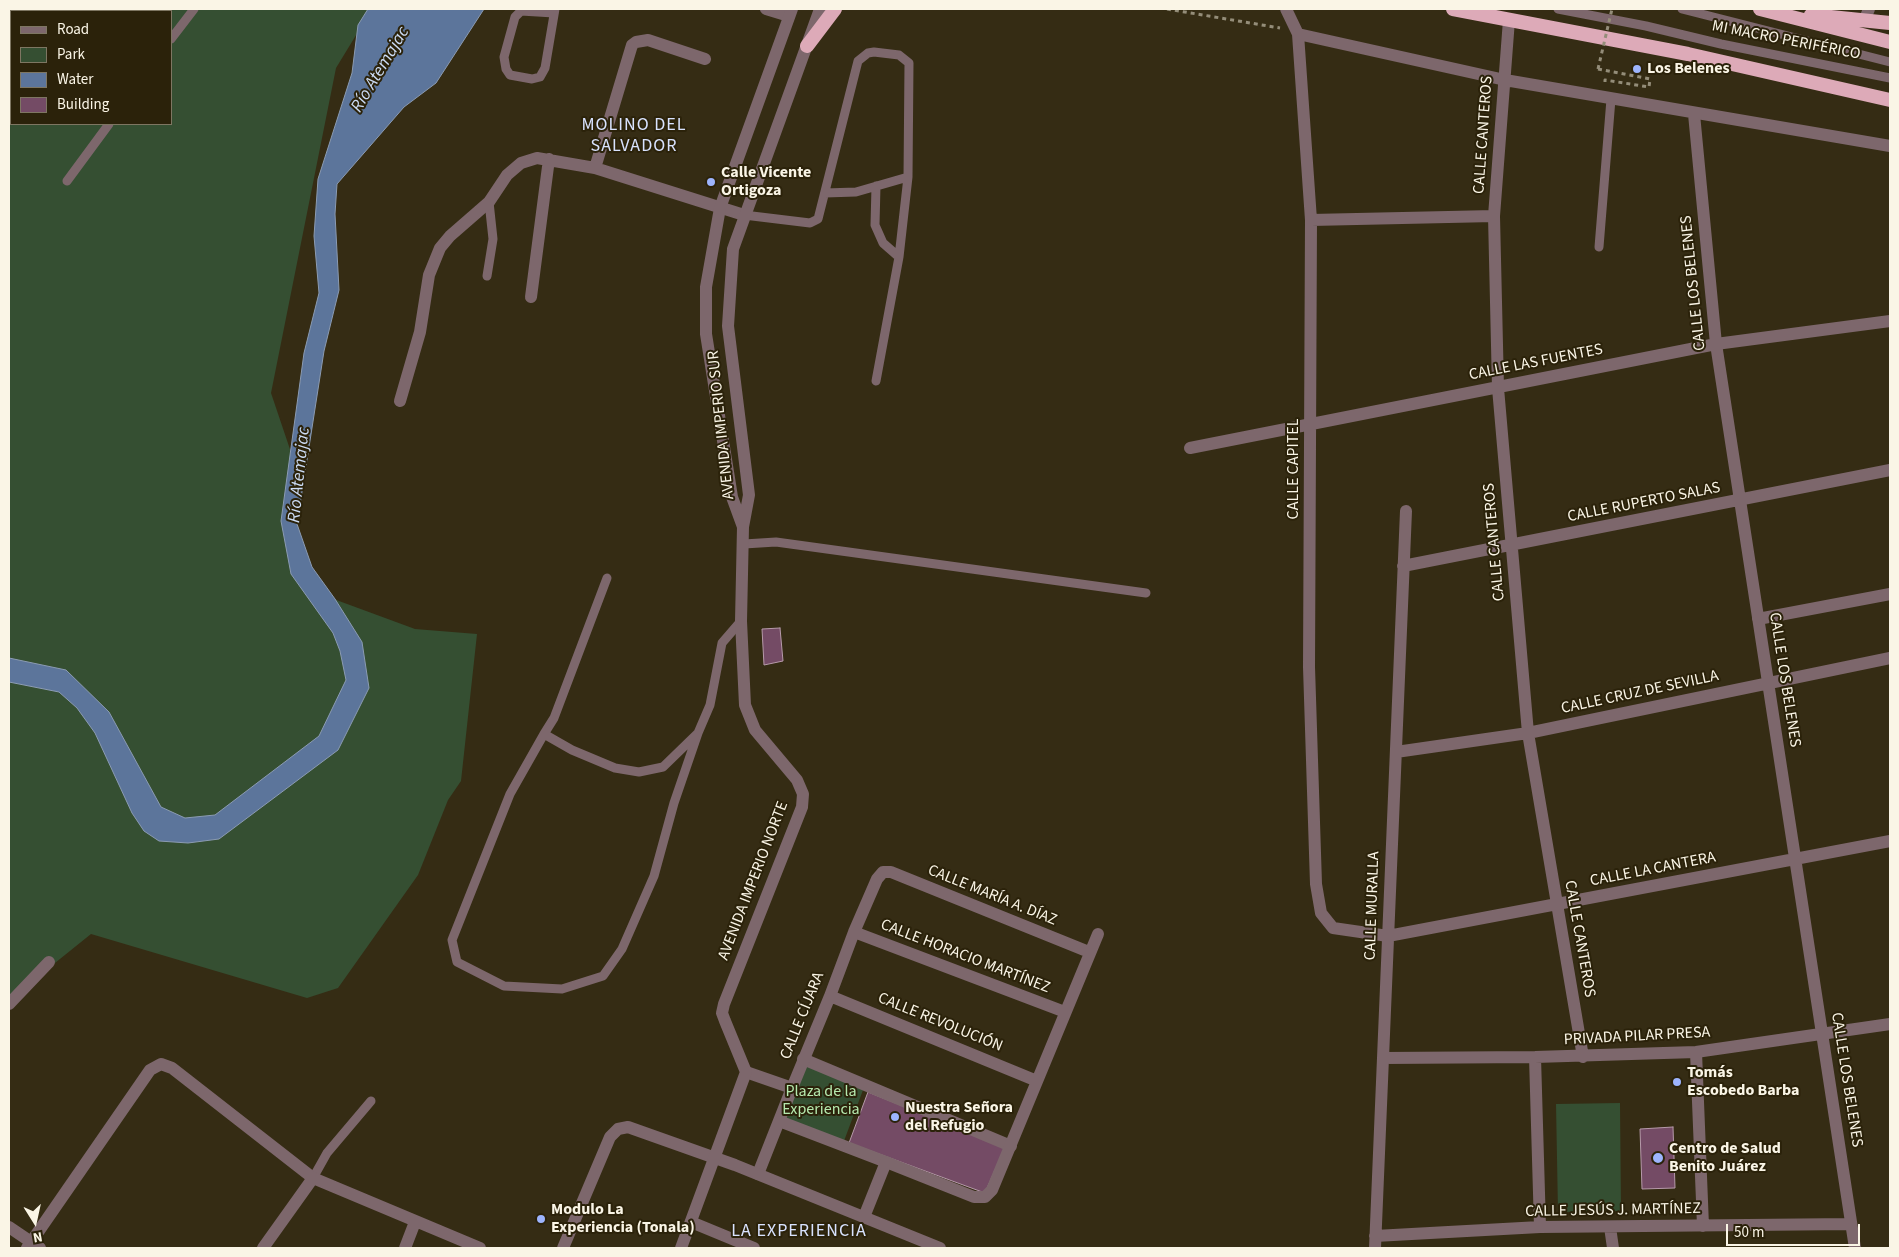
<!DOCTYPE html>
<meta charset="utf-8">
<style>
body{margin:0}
#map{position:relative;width:1899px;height:1257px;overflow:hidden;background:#352c14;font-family:"Source Sans 3",sans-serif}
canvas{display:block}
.frame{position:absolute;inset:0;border:10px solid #faf5e6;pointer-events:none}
.legend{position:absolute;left:10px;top:10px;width:162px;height:115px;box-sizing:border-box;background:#2b220a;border:1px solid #7e7662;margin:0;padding:6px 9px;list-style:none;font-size:15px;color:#faf5e6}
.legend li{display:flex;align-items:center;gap:10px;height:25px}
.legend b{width:25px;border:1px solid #7e7662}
.north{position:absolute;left:10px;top:1197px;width:50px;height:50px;-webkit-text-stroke:4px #2b220a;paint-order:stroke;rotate:170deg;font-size:14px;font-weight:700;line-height:20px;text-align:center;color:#faf5e6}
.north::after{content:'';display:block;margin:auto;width:18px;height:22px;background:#faf5e6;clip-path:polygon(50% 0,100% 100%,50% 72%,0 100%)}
.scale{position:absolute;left:1726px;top:1224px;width:134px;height:22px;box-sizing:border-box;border:2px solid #faf5e6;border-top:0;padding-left:6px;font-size:15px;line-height:18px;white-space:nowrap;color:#faf5e6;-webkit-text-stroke:4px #2b220a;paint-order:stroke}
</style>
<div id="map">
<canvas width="1899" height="1257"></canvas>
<div class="frame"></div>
<ul class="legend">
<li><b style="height:6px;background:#7d676c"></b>Road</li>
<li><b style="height:14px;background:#354f32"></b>Park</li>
<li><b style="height:14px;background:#5c759b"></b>Water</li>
<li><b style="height:14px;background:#744b65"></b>Building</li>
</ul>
<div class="north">N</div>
<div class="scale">50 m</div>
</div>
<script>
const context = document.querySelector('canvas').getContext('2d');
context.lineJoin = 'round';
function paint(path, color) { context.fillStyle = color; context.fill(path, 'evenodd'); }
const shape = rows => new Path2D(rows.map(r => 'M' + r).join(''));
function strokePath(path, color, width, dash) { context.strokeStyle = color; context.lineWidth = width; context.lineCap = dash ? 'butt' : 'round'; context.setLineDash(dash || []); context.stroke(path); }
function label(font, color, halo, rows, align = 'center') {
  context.font = font + ' "Source Sans 3",sans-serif'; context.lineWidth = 4; context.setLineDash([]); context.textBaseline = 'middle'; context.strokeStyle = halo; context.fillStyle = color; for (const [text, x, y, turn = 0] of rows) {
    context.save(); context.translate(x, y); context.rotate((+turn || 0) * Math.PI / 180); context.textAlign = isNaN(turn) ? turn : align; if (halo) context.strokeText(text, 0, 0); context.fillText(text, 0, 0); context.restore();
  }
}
paint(shape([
 [9,9,372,9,336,68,271,393,299,476,296,541,308,587,339,601,415,629,477,634,461,781,448,800,418,875,338,988,307,998,91,934,9,1000],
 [11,11,171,11,171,124,11,124],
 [806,1060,863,1090,844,1141,783,1118],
 [1620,1103,1621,1211,1558,1212,1556,1104]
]), '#354f32');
const water = shape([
 [368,9,484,9,436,83,404,107,337,184,335,214,339,290,324,351,297,524,312,567,335,599,362,642,369,688,338,750,219,839,188,843,159,841,144,831,132,813,95,733,77,708,59,692,9,682,9,658,66,670,109,712,161,807,185,818,215,815,319,736,346,680,340,651,333,633,291,574,281,521,304,353,319,293,314,236,318,179,352,73,358,25,368,9]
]);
paint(water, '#5c759b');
strokePath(water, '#8b9bb2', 1);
const building = shape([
 [780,628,783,661,764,665,762,629,780,628],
 [868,1092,1005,1147,985,1193,849,1143,868,1092],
 [1673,1127,1675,1188,1642,1189,1640,1129,1673,1127]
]);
paint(building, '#744b65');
strokePath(building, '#b69aaa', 1);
strokePath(shape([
 [1167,9,1280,28],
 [1598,69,1650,79,1649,87,1605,80,1605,82]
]), '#948d79', 3, [4, 4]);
strokePath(shape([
 [1558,9,1646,26,1721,44,1890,78],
 [1682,9,1890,62],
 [554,13,521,11,515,17,504,57,506,69,510,75,532,79,540,77,545,68,555,9],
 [171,39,194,9],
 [67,181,109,124],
 [876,186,875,225,883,243,899,257],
 [825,193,856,192,908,177],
 [744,215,810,223,818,219,858,61,868,53,874,52,899,55,909,63,908,177,899,257,876,381],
 [1599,247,1611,99],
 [487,276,493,239,489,202],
 [744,544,776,542,1146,593],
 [607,578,554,718,544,734,572,750,615,768,639,772,663,767,698,733,710,705,722,643,741,621],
 [544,734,510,794,452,940,457,962,504,986,562,989,603,976,622,949,654,876,674,803,698,733],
 [313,1178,327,1153,371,1101]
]), '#7d676c', 9);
strokePath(shape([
 [803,1059,1011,1146],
 [779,1121,886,1162],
 [758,1174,792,1088]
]), '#7d676c', 12);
strokePath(shape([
 [766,9,789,16],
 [1286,9,1298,34,1311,220,1309,667,1316,884,1321,913,1333,928,1388,936,1890,841],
 [1865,19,1869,9],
 [1509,20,1494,216,1498,388,1528,733,1583,1057],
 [1298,34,1505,80,1890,146],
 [1694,114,1716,344,1855,1248],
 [595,168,632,45,636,42,648,40,705,59],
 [1311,220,1494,216],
 [531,297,549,159],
 [400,401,420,332,429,275,440,248,450,236,489,202,507,175,521,163,537,158,595,168,744,215],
 [1190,448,1716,344,1890,321],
 [1403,566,1890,470],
 [1758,619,1890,594],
 [1396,752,1528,733,1890,658],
 [854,932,1065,1012],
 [830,996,1037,1081],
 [9,1004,49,962],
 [1696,1052,1703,1226],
 [1535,1057,1540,1227],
 [1383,1058,1535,1057,1696,1052,1890,1024],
 [746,1072,792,1088,830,996,854,932,877,879,883,872,891,872,1089,952],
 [864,1217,886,1162,974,1197,985,1197,992,1190,1098,934],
 [691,1222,754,1248],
 [9,1227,40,1248],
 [1610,1227,1613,1248],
 [1375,1236,1540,1227,1851,1224],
 [27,1248,150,1070,161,1064,172,1068,313,1178,480,1248],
 [263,1248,313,1178],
 [405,1248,415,1222],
 [563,1248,610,1137,618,1129,628,1127,735,1165,940,1248],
 [1375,1248,1406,511]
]), '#7d676c', 12);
strokePath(shape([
 [743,527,732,497,706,334,706,287,720,208,792,9],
 [681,1248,746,1072,725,1021,722,1013,724,1004,802,807,803,794,797,780,755,730,745,705,741,621,743,527,749,495,728,326,733,249,820,9]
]), '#7d676c', 12);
strokePath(shape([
 [1453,9,1688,54,1890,100],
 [1760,9,1890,42],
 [1811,15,1890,23],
 [807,46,835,9]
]), '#ddaab8', 14);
strokePath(shape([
 [1598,69,1612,9]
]), '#948d79', 3, [4, 4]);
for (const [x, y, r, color] of [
 [1637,69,5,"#9db4fd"],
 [711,182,5,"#9db4fd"],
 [1677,1082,5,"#9db4fd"],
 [895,1117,5,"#9db4fd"],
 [1658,1158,6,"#9db4fd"],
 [541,1219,5,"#9db4fd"]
]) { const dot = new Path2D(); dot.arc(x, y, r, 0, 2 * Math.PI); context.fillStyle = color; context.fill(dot); strokePath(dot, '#2b220a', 2); }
label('16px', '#faf5e6', '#2b220a', [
 ["MI MACRO PERIFÉRICO",1786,41,11],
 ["CALLE CANTEROS",1484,135,-86],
 ["CALLE LOS BELENES",1694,283,-96],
 ["CALLE LAS FUENTES",1536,363,-11],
 ["AVENIDA IMPERIO SUR",722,425,-96],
 ["CALLE CAPITEL",1294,469,-90],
 ["CALLE RUPERTO SALAS",1644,503,-11],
 ["CALLE CANTEROS",1495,542,-95],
 ["CALLE LOS BELENES",1784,680,81],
 ["CALLE CRUZ DE SEVILLA",1640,693,-12],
 ["CALLE LA CANTERA",1653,870,-11],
 ["AVENIDA IMPERIO NORTE",754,881,-69],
 ["CALLE MARÍA A. DÍAZ",992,896,22],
 ["CALLE MURALLA",1373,906,-88],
 ["CALLE CANTEROS",1579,939,80],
 ["CALLE HORACIO MARTÍNEZ",965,957,21],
 ["CALLE CÍJARA",803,1016,-68],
 ["CALLE REVOLUCIÓN",940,1023,22],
 ["PRIVADA PILAR PRESA",1637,1037,-3],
 ["CALLE LOS BELENES",1846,1080,81],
 ["CALLE JESÚS J. MARTÍNEZ",1613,1211,-1]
]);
label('bold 16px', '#faf5e6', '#2b220a', [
 ["Los Belenes",1647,69],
 ["Calle Vicente",721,173],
 ["Ortigoza",721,191],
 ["Tomás",1687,1073],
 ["Escobedo Barba",1687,1091],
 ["Nuestra Señora",905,1108],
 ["del Refugio",905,1126],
 ["Centro de Salud",1669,1149],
 ["Benito Juárez",1669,1167],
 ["Modulo La",551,1210],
 ["Experiencia (Tonala)",551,1228]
], 'left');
label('16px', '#b5e9ae', '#2b220a', [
 ["Plaza de la",821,1092],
 ["Experiencia",821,1110]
]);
label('italic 18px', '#ccdcf5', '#2b220a', [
 ["Río Atemajac",381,70,-59],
 ["Río Atemajac",300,475,-84]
]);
context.letterSpacing = '1px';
label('18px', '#d9e3ff', '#2b220a', [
 ["MOLINO DEL",634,126],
 ["SALVADOR",634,147],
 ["LA EXPERIENCIA",799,1232]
]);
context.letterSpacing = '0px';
</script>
